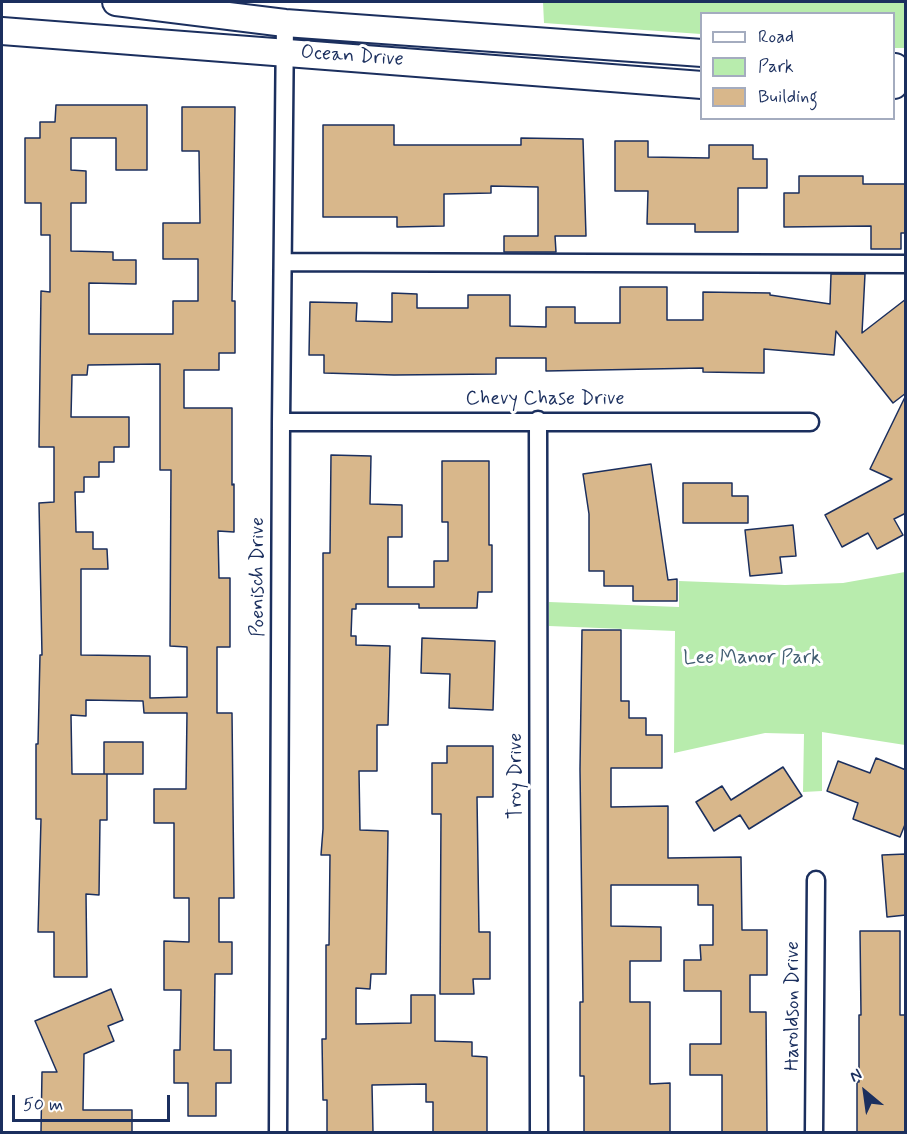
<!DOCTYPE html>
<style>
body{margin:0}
#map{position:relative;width:907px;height:1134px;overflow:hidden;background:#fff;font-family:Mynerve,sans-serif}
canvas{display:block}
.frame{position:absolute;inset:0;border:3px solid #1b2f5e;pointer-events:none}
.legend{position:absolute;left:700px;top:12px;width:195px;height:108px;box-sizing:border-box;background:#fff;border:2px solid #a4acbf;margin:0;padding:8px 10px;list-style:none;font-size:18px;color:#1b2f5e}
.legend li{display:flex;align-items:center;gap:12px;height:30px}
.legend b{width:30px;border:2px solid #a4acbf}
.north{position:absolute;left:835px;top:1062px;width:60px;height:60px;-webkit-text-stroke:4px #fff;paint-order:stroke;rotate:331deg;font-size:16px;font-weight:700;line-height:24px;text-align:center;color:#1b2f5e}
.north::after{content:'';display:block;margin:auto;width:21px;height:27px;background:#1b2f5e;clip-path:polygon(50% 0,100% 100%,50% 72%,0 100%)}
.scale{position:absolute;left:12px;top:1095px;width:158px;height:27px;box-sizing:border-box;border:3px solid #1b2f5e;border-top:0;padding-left:8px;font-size:18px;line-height:21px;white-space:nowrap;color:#1b2f5e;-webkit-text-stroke:4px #fff;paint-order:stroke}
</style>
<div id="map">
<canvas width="907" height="1134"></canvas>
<div class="frame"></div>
<ul class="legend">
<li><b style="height:8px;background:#fff"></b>Road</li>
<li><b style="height:16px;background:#b8ecad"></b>Park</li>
<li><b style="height:16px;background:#d8b78b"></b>Building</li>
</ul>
<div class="north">N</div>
<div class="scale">50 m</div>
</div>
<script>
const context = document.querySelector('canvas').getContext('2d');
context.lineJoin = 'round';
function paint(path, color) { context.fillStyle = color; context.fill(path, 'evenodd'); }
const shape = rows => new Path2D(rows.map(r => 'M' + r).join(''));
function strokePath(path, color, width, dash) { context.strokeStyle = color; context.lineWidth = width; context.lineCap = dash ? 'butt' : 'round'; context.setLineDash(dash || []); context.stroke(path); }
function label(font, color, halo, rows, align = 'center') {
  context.font = font + ' Mynerve,sans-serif'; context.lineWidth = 6; context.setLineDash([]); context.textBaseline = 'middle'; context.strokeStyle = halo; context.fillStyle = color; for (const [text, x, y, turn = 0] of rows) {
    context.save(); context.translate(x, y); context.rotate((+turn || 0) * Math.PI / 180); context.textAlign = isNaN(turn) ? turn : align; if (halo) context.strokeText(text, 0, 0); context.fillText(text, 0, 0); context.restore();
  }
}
paint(shape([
 [543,2,905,2,905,48,894,48,894,14,702,14,701,34,544,23],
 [905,572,905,745,822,732,822,791,803,792,804,734,765,733,674,753,675,631,549,626,549,602,679,607,679,581,785,585,843,583]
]), '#b8ecad');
const building = shape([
 [56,105,147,105,147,170,116,170,116,138,71,138,71,170,86,171,86,203,71,203,71,251,113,252,113,260,136,260,136,284,89,283,89,334,173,334,173,301,198,301,198,259,163,259,163,223,200,223,199,151,182,151,182,107,235,107,232,301,235,301,235,353,219,353,219,370,184,370,184,408,232,408,232,485,234,484,234,532,218,531,219,578,230,578,230,647,217,647,217,713,232,713,234,898,219,898,219,942,232,942,232,974,215,974,214,1050,231,1050,231,1083,216,1083,216,1116,188,1116,188,1083,174,1083,174,1050,180,1050,181,990,164,990,164,941,189,942,189,898,174,898,174,823,154,823,154,789,186,789,187,713,144,713,143,701,86,700,86,716,71,715,72,774,107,774,107,820,100,820,99,895,86,894,87,977,54,977,54,932,38,932,41,819,36,819,36,744,38,744,40,655,42,655,39,503,54,502,54,447,39,447,41,291,50,292,50,235,41,235,41,203,25,203,25,138,40,138,40,122,55,122,56,105],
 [160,364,160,470,171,470,170,646,187,647,187,697,150,698,150,656,81,655,81,569,108,569,107,549,93,549,93,532,76,532,75,492,84,492,84,477,99,477,99,462,114,462,114,447,129,447,129,417,71,417,72,375,87,375,88,365,160,364],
 [323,125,394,125,394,145,521,145,521,138,583,139,586,236,555,236,556,252,504,252,504,236,538,236,538,187,491,186,491,193,444,194,444,226,397,227,397,217,323,217,323,125],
 [615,141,648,141,648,157,709,158,709,145,753,145,753,159,767,159,767,188,738,188,738,232,695,232,695,224,647,224,648,191,615,191,615,141],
 [799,176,863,176,863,184,906,184,906,233,901,233,901,249,871,249,871,226,784,227,784,193,799,193,799,176],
 [831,274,865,274,862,333,906,299,906,393,893,403,836,331,834,355,764,349,764,373,703,372,703,368,546,371,546,358,496,358,496,374,394,375,324,373,324,355,309,355,310,302,357,303,356,321,392,322,392,293,417,294,417,308,468,308,468,295,510,295,510,326,546,327,546,307,575,307,575,323,620,323,620,287,667,287,667,320,703,320,703,292,770,293,770,295,830,304,831,274],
 [906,395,906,513,894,519,903,535,877,549,868,533,842,547,825,515,892,479,870,469,906,395],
 [331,455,371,456,370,504,402,505,402,537,388,537,388,587,434,587,434,561,448,561,448,522,442,522,442,461,489,461,489,545,492,545,492,592,478,592,477,608,419,608,419,604,356,604,356,609,352,609,351,636,356,636,356,645,390,646,388,725,377,725,377,771,359,771,360,830,388,831,386,974,371,974,370,989,356,988,356,1024,411,1023,411,995,435,995,435,1041,472,1042,472,1056,487,1057,487,1132,433,1132,433,1102,426,1102,426,1084,372,1085,373,1132,327,1132,327,1100,323,1100,322,1039,326,1039,326,945,329,945,330,855,321,855,323,829,323,553,330,553,331,455],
 [651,464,668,580,677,579,677,601,633,601,633,586,604,586,604,571,589,571,589,514,583,474,651,464],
 [683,483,732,483,732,496,748,496,748,523,683,523,683,483],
 [793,525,796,556,780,557,782,573,750,576,745,530,793,525],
 [582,630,621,630,621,701,629,701,629,718,646,718,646,735,662,735,662,768,611,768,611,807,668,806,668,858,741,857,742,930,767,930,767,975,750,975,750,1012,766,1012,767,1132,722,1132,722,1075,690,1075,690,1044,721,1044,721,991,684,991,684,960,701,960,700,945,713,945,713,905,698,905,698,885,611,885,611,926,661,927,661,961,630,961,630,1002,650,1002,650,1084,670,1083,670,1132,584,1132,584,1076,580,1076,580,1002,583,1002,580,769,582,630],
 [422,638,495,641,493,710,449,708,450,674,421,673,422,638],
 [104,742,143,742,143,774,104,774,104,742],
 [447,746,493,746,493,797,477,797,479,932,490,932,490,979,473,979,474,994,440,994,441,814,432,814,432,763,447,763,447,746],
 [876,758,906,770,906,822,900,837,853,819,858,803,827,791,838,761,870,773,876,758],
 [783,767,802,796,749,829,740,815,714,831,696,802,722,786,731,800,783,767],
 [906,854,906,915,887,917,882,855,906,854],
 [860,931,900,931,900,1015,906,1015,906,1132,857,1132,857,1082,859,1082,859,1015,861,1015,860,931],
 [111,989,123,1020,108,1026,114,1041,84,1054,83,1110,132,1110,132,1132,41,1132,42,1072,57,1072,35,1021,111,989]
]);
paint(building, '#d8b78b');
strokePath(building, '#1b2f5e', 1.5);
const street = shape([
 [283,262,906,264],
 [538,420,539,1132],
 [281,422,810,422],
 [278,1132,281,422,285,23],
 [814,1132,816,880]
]);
const primary = shape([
 [116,2,285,23,702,53],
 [2,31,702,85],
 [894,85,895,67]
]);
strokePath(street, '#1b2f5e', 21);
strokePath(primary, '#1b2f5e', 30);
strokePath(street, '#fff', 16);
strokePath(primary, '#fff', 26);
label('20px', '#1b2f5e', '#fff', [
 ["Ocean Drive",352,57,4],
 ["Chevy Chase Drive",545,400],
 ["Poenisch Drive",259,577,-90],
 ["Troy Drive",517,776,-90],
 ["Haroldson Drive",794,1006,-90]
]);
label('20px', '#425e72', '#fff', [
 ["Lee Manor Park",752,659]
]);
</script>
